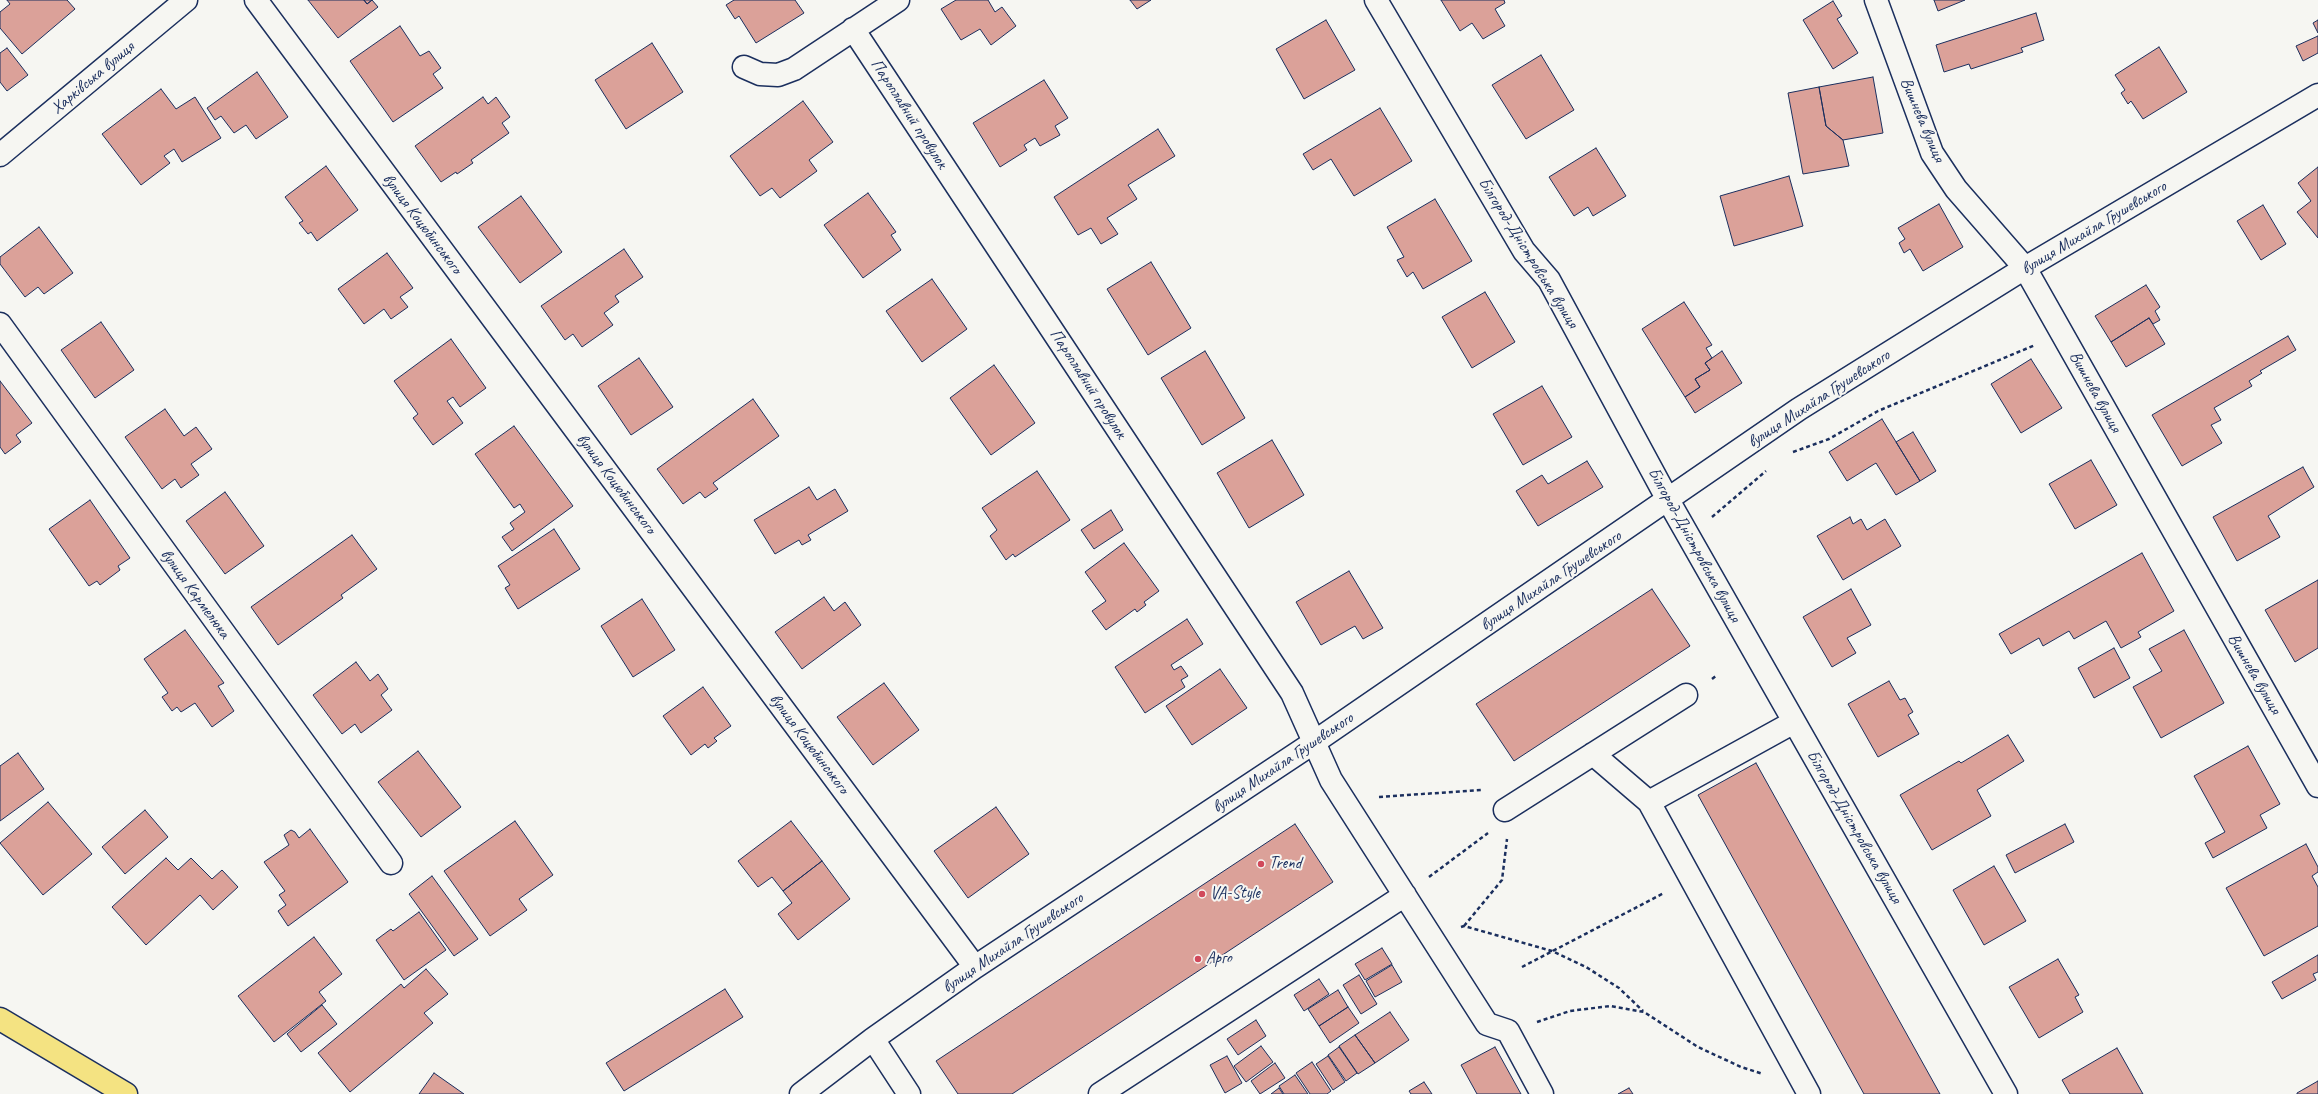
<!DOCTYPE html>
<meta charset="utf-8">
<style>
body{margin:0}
canvas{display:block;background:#f6f6f2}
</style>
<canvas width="2318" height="1094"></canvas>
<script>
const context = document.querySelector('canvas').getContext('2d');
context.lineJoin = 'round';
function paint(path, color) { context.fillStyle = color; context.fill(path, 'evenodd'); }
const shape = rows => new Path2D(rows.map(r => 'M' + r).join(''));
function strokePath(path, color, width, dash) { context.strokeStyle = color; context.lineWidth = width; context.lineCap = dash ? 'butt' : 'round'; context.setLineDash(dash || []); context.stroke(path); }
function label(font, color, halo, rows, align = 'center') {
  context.font = font + ' Caveat,sans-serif'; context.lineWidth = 4; context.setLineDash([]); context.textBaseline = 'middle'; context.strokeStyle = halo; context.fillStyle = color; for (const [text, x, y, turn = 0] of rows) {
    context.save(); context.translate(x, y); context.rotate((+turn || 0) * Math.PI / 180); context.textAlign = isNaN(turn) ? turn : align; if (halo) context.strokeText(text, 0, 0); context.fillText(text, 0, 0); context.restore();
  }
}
const building = shape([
 [7,0,67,0,75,9,22,54,0,28,0,12,10,4,7,0],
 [308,0,364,0,367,4,372,0,378,7,338,38,308,0],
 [364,0,372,0,367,4,364,0],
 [734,0,795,0,804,13,756,43,739,16,735,19,726,5,734,0],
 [956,0,988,0,995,12,1002,7,1016,26,991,45,980,29,961,40,941,9,956,0],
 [1130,0,1151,0,1137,9,1130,0],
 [1441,0,1504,0,1505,3,1495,9,1505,26,1483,39,1472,23,1460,31,1441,0],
 [1934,0,1965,0,1938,11,1934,0],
 [1833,1,1842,16,1837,19,1858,53,1833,69,1803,20,1833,1],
 [2036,13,2044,40,2021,48,2023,52,1971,69,1969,64,1944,72,1936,45,2036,13],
 [1326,20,1355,70,1304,99,1276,49,1326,20],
 [2318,20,2318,33,2313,23,2318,20],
 [400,26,420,56,429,51,441,68,433,74,443,88,393,122,350,61,400,26],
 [2318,36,2318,53,2303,61,2296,46,2318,36],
 [652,43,683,92,626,129,595,80,652,43],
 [2159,47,2187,92,2143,119,2131,101,2128,104,2121,93,2125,90,2115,75,2159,47],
 [7,48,28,75,7,91,0,82,0,53,7,48],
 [1541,55,1574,110,1526,139,1492,85,1541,55],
 [257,72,288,117,256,139,246,125,234,133,221,116,215,120,207,108,257,72],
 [1873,77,1883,133,1843,140,1826,126,1819,87,1873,77],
 [1044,80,1068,118,1055,126,1060,135,1040,146,1035,138,1024,145,1027,150,1000,167,973,123,1044,80],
 [1819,87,1826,126,1843,140,1849,166,1803,174,1788,93,1819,87],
 [161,89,176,109,195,97,221,138,182,162,174,149,164,156,170,163,141,185,102,134,161,89],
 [483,97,488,104,496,97,510,117,502,123,509,133,471,160,473,163,457,174,456,172,441,182,415,146,483,97],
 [803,101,833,142,809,160,817,171,780,198,772,188,760,196,730,156,803,101],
 [1380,108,1412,161,1354,196,1331,159,1313,170,1303,154,1380,108],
 [1158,129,1175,156,1128,185,1137,199,1107,218,1118,234,1101,244,1091,228,1078,235,1054,197,1158,129],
 [1596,148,1626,196,1593,216,1588,207,1574,216,1549,177,1596,148],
 [326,166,358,210,317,241,311,232,308,234,299,223,303,221,285,197,326,166],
 [2318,167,2318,238,2297,212,2311,201,2298,183,2318,167],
 [1789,176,1803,226,1734,246,1720,196,1789,176],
 [868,193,896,232,891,235,901,250,863,278,824,225,868,193],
 [521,196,562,252,520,283,478,227,521,196],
 [1435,199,1472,261,1423,289,1413,272,1407,277,1397,260,1404,257,1387,227,1435,199],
 [1939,204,1963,247,1923,271,1910,249,1904,253,1899,243,1905,239,1898,228,1939,204],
 [2263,205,2286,244,2261,260,2237,221,2263,205],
 [39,227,73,273,44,294,38,287,25,297,0,264,0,257,39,227],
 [624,249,643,277,615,296,619,302,604,313,613,325,582,347,573,334,565,340,541,306,624,249],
 [387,253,413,288,400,297,408,307,391,319,384,309,364,324,338,289,387,253],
 [1151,262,1191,328,1148,355,1107,289,1151,262],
 [932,279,967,329,922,362,886,311,932,279],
 [2146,285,2160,307,2155,311,2160,320,2153,324,2149,318,2111,342,2095,316,2146,285],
 [1485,292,1515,342,1472,368,1442,317,1485,292],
 [1684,302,1712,345,1706,348,1712,358,1705,363,1710,370,1695,379,1700,387,1685,397,1642,329,1684,302],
 [2149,318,2165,344,2126,367,2111,342,2149,318],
 [101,322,134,370,95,398,61,350,101,322],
 [2288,336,2296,350,2260,371,2262,373,2249,381,2252,386,2214,408,2221,420,2211,425,2222,443,2182,466,2152,415,2288,336],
 [451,339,486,388,460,407,453,397,447,401,463,423,433,445,413,418,418,414,394,381,451,339],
 [1205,351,1245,418,1202,445,1161,378,1205,351],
 [1722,351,1742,383,1695,413,1685,397,1700,387,1695,379,1710,370,1705,363,1722,351],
 [639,358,673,407,631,435,598,386,639,358],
 [2031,359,2062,408,2021,433,1991,384,2031,359],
 [994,365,1035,423,991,455,950,398,994,365],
 [0,381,32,423,16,435,21,442,5,454,0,447,0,381],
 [1542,386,1572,437,1523,465,1493,414,1542,386],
 [753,399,779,436,713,483,718,489,705,498,700,492,683,504,657,469,753,399],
 [165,409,184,436,196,427,212,449,191,464,199,475,181,488,175,479,162,489,125,437,165,409],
 [1882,419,1920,481,1896,495,1876,463,1847,481,1829,452,1882,419],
 [514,426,573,506,512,551,502,537,514,529,510,523,525,512,520,504,514,508,475,454,514,426],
 [1913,432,1936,471,1920,481,1896,442,1913,432],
 [1272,440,1304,495,1249,528,1217,473,1272,440],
 [2091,460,2117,505,2075,529,2049,484,2091,460],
 [1587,461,1603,487,1538,526,1516,491,1542,475,1548,484,1587,461],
 [2303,467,2314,487,2268,516,2280,537,2237,561,2213,517,2303,467],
 [1037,471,1070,520,1015,557,1013,554,1006,560,990,536,997,530,982,508,1037,471],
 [809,487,817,500,835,489,848,511,808,535,811,540,802,545,799,540,775,554,754,520,809,487],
 [225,492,264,546,225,574,186,521,225,492],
 [90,500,130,558,118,566,120,570,100,585,97,581,89,586,49,529,90,500],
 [1111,510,1123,530,1094,549,1081,530,1111,510],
 [1850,517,1853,524,1861,519,1867,530,1885,519,1901,546,1843,580,1817,536,1850,517],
 [554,529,580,569,518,609,505,588,510,585,498,566,554,529],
 [352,535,377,569,341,595,343,598,278,645,251,607,352,535],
 [1124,543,1159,591,1144,602,1146,605,1137,612,1135,609,1106,630,1092,611,1106,601,1085,572,1124,543],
 [2142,553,2174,611,2138,632,2141,637,2121,648,2106,621,2074,639,2069,631,2043,646,2039,638,2011,654,1999,634,2142,553],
 [1349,571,1383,628,1363,639,1355,626,1321,645,1296,602,1349,571],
 [2318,580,2318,648,2295,662,2265,610,2318,580],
 [1652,589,1690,646,1514,761,1476,704,1652,589],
 [1851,589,1871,625,1847,638,1856,653,1832,667,1803,617,1851,589],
 [824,597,834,611,845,602,861,625,802,669,775,632,824,597],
 [642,599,675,650,633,677,601,626,642,599],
 [1187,619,1203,644,1171,665,1174,670,1181,666,1188,676,1181,680,1185,687,1145,713,1115,667,1187,619],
 [185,630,224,683,218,686,234,711,212,727,195,703,181,712,177,707,172,711,162,697,168,693,144,659,185,630],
 [2184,630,2224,703,2161,738,2133,687,2162,671,2149,649,2184,630],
 [2114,648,2130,678,2094,698,2078,668,2114,648],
 [356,662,370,681,378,674,388,689,381,695,392,710,361,733,355,724,342,734,313,695,356,662],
 [1220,669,1247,708,1192,745,1166,706,1220,669],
 [1889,681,1900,700,1905,698,1913,712,1908,715,1919,734,1878,757,1848,704,1889,681],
 [884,683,919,730,873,765,837,717,884,683],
 [703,687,731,726,714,738,717,741,708,748,705,744,691,755,663,716,703,687],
 [2008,735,2024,761,1977,790,1991,816,1932,850,1900,795,1959,761,1961,763,2008,735],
 [2248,746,2280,804,2260,815,2267,828,2213,858,2205,843,2225,832,2194,776,2248,746],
 [418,751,461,807,421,837,378,782,418,751],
 [18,753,44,789,0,821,0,766,18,753],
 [1756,763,1940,1094,1864,1094,1724,842,1698,795,1756,763],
 [48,802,92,854,43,895,0,843,48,802],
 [996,807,1029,854,968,898,934,851,996,807],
 [145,810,168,837,125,874,102,847,145,810],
 [515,821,553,875,519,899,527,910,490,936,444,871,515,821],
 [791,821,822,861,783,891,772,877,758,887,738,861,791,821],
 [1295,824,1333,882,1012,1094,958,1094,936,1061,1295,824],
 [2065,824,2074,842,2015,873,2006,855,2065,824],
 [310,829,348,882,288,926,278,911,286,905,279,895,285,891,264,862,289,845,284,835,291,830,295,832,299,838,310,829],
 [2306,844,2318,867,2318,872,2312,876,2318,887,2318,926,2264,956,2226,888,2306,844],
 [166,858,178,870,191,858,212,879,222,870,238,887,213,910,200,895,146,945,112,907,166,858],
 [822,861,850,899,798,940,778,914,792,903,783,891,822,861],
 [1994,866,2026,921,1984,945,1953,890,1994,866],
 [432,876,478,939,454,956,409,894,432,876],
 [419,912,446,950,404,980,376,940,391,929,393,931,419,912],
 [314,937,342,974,319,992,326,1001,274,1042,238,996,314,937],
 [1382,948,1392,964,1365,980,1355,964,1382,948],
 [2318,955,2318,972,2313,974,2316,980,2282,999,2272,982,2318,955],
 [2058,959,2079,995,2075,997,2083,1012,2039,1038,2009,987,2058,959],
 [1392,965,1402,982,1375,997,1366,981,1392,965],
 [426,969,448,994,424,1013,433,1023,350,1092,318,1053,401,984,404,988,426,969],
 [1359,975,1377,1004,1361,1014,1343,985,1359,975],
 [1319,979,1329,994,1304,1011,1294,995,1319,979],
 [725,989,743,1017,624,1091,606,1063,725,989],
 [1338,990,1348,1007,1319,1026,1308,1009,1338,990],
 [322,1005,337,1024,301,1052,287,1034,322,1005],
 [1348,1007,1359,1023,1330,1043,1319,1026,1348,1007],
 [1390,1012,1409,1040,1375,1063,1355,1035,1390,1012],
 [1256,1020,1266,1036,1238,1055,1227,1039,1256,1020],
 [1355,1035,1375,1063,1358,1074,1339,1046,1355,1035],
 [1261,1046,1273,1062,1246,1082,1234,1066,1261,1046],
 [1339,1047,1357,1073,1346,1081,1328,1055,1339,1047],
 [1495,1047,1521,1094,1477,1094,1461,1065,1495,1047],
 [2117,1048,2143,1094,2070,1094,2062,1080,2117,1048],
 [1227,1056,1242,1083,1225,1093,1210,1065,1227,1056],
 [1328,1056,1345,1082,1333,1090,1316,1064,1328,1056],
 [1312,1062,1331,1091,1327,1094,1310,1094,1296,1073,1312,1062],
 [1275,1063,1285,1078,1260,1094,1251,1081,1275,1063],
 [434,1073,464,1094,419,1094,434,1073],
 [1295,1075,1308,1094,1284,1094,1279,1086,1295,1075],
 [2318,1081,2318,1094,2297,1094,2297,1093,2318,1081],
 [1424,1082,1432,1094,1411,1094,1409,1091,1424,1082],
 [1279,1088,1283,1094,1271,1094,1279,1088],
 [1629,1088,1633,1094,1618,1094,1629,1088]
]);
paint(building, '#dba199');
strokePath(building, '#1b2f5e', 1);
const minor = shape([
 [256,0,975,967],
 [1376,0,1524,251,1549,280,1668,500,2006,1094],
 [1876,0,1932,153,1956,189,2025,268,2318,786],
 [853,29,1292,693,1331,780,1487,1024,1508,1031,1542,1094],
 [744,67,760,74,778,75,794,69,898,0],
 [0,155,186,0],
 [0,324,391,863],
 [1794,722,1649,802,1809,1094],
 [1593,754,1649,802],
 [1505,810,1686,695],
 [873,1039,909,1094],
 [801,1094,873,1039,975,967,1313,743,1799,409,2025,268,2318,95],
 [1100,1094,1405,895]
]);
const major = shape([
 [0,1019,126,1094]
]);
strokePath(minor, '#1b2f5e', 25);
strokePath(major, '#1b2f5e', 25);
strokePath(shape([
 [1793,452,1829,439,1878,411,2035,345],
 [1712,517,1766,471],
 [1712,679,1716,676],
 [1379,797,1481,790],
 [1429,877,1488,833],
 [1464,926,1502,880,1507,839],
 [1461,927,1464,926,1552,951,1586,967,1619,988,1643,1011],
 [1522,967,1664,893],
 [1537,1022,1570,1011,1610,1006,1644,1012,1698,1047,1741,1067,1763,1074]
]), '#1b2f5e', 2.5, [4, 3]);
strokePath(minor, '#f6f6f2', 22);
strokePath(major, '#f4e382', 22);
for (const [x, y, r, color] of [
 [1261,864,4,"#d1495b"],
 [1202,894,4,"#d1495b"],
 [1198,959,4,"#d1495b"]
]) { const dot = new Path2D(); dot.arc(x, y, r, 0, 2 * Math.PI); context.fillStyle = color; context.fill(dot); strokePath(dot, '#f6f6f2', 1.5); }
label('17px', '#1b2f5e', '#f6f6f2', [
 ["Харківська вулиця",93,78,-40],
 ["Пароплавний провулок",909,114,57],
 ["Вишнева вулиця",1922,120,67],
 ["вулиця Коцюбинського",422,224,53],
 ["вулиця Михайла Грушевського",2094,228,-31],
 ["Білгород-Дністровська вулиця",1528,253,58],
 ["Пароплавний провулок",1088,384,57],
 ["Вишнева вулиця",2095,392,61],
 ["вулиця Михайла Грушевського",1819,399,-33],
 ["вулиця Коцюбинського",616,484,53],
 ["Білгород-Дністровська вулиця",1694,545,61],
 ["вулиця Михайла Грушевського",1551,581,-34],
 ["вулиця Кармелюка",195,594,54],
 ["Вишнева вулиця",2254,674,60],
 ["вулиця Коцюбинського",809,744,53],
 ["вулиця Михайла Грушевського",1283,763,-34],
 ["Білгород-Дністровська вулиця",1854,827,60],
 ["вулиця Михайла Грушевського",1013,943,-34]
]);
label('17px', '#1b2f5e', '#f6f6f2', [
 ["Trend",1269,864],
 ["VA-Style",1210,894],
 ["Арго",1206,959]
], 'left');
</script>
